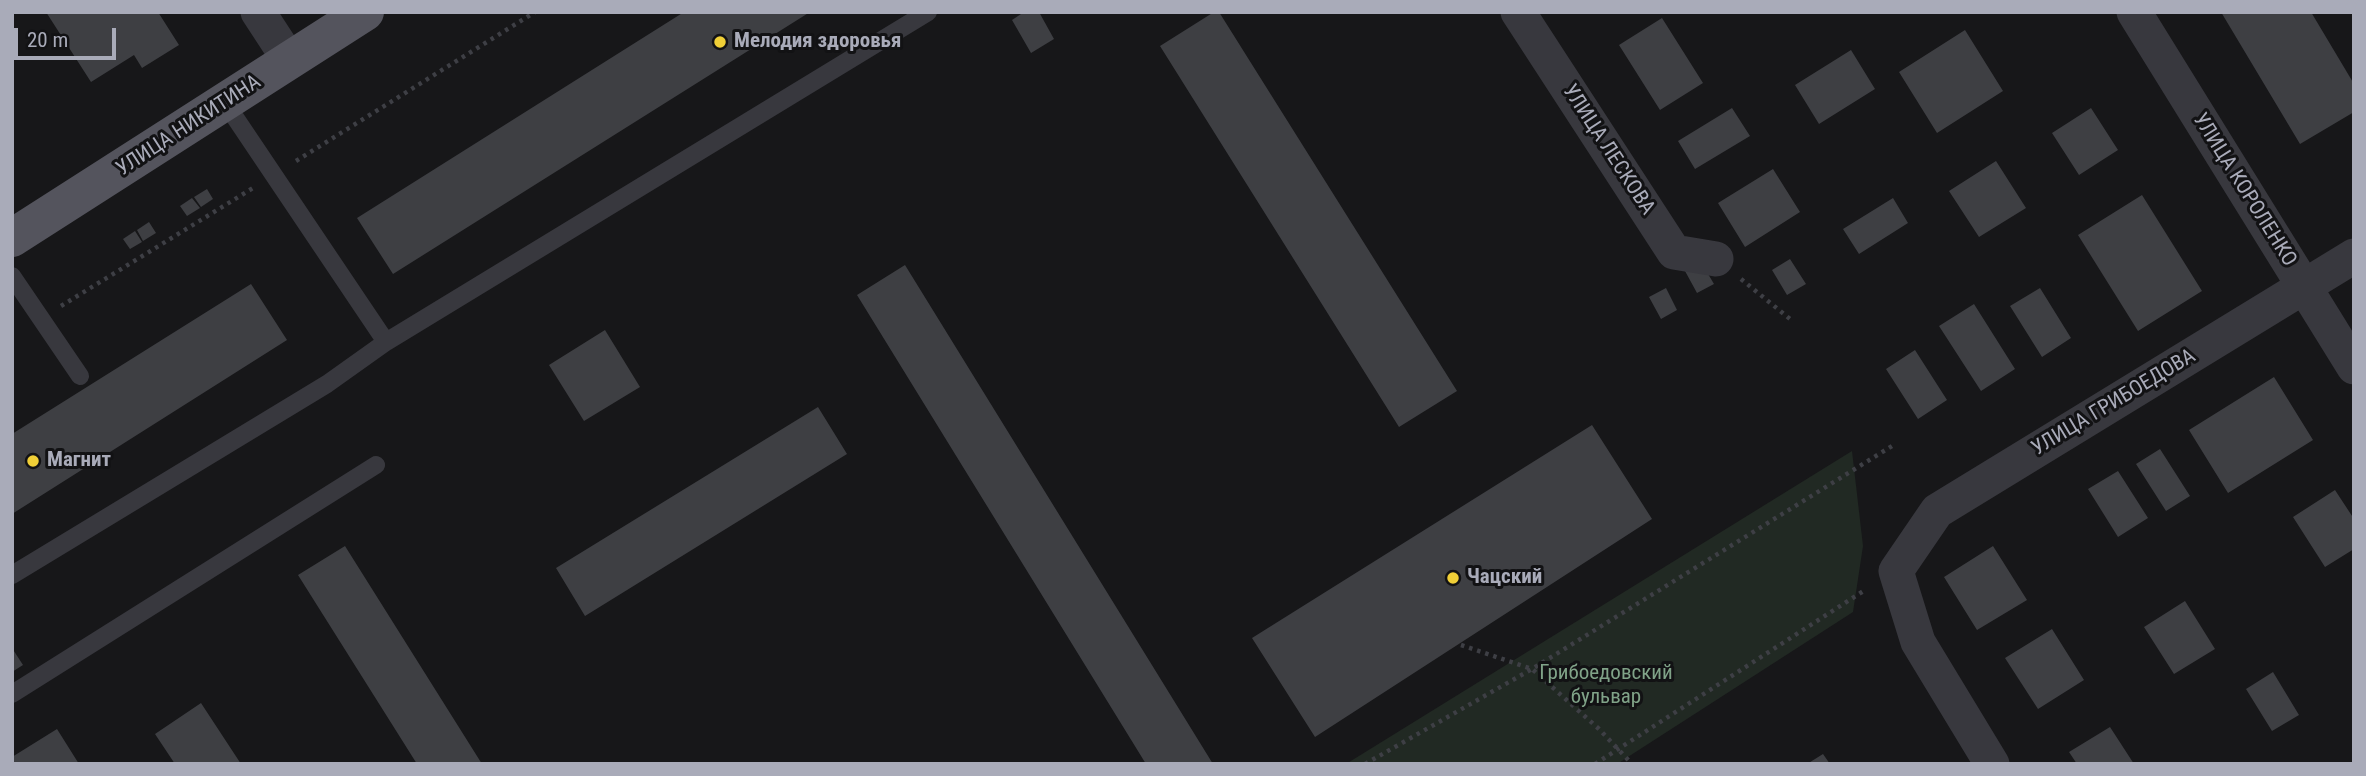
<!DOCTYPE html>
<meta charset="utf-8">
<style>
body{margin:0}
#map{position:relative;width:2366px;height:776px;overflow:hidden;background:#171719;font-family:"Roboto Condensed",sans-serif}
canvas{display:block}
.frame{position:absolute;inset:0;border:14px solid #a9abb9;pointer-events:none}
.scale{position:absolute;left:14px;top:28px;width:102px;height:32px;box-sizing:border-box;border:4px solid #a9abb9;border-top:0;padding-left:9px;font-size:21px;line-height:24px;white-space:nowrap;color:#a9abb9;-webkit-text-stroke:5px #121214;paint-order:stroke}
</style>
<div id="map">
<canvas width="2366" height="776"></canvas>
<div class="frame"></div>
<div class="scale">20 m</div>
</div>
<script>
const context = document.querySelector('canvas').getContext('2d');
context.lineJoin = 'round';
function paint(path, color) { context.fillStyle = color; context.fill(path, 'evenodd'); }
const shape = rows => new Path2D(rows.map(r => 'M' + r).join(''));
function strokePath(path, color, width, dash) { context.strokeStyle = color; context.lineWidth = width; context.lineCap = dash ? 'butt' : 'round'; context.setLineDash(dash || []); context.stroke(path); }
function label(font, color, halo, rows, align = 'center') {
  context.font = font + ' "Roboto Condensed",sans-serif'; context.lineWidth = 6; context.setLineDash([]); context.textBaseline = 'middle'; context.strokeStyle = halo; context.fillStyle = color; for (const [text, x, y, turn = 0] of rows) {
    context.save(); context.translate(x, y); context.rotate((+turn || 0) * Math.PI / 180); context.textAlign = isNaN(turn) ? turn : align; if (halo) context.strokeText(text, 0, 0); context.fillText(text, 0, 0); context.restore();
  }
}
paint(shape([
 [1852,451,1863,546,1853,612,1617,764,1346,764]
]), '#212923');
paint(shape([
 [46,12,158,12,179,45,142,68,134,55,91,82],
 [684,12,810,12,393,274,357,218],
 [1024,12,1039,12,1054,39,1031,53,1012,20],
 [1214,12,1219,12,1457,391,1399,427,1160,46],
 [2221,12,2311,12,2354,84,2354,112,2300,144],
 [1662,18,1703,83,1660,110,1619,45],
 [1965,30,2003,91,1937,133,1899,72],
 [1851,50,1875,89,1819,124,1795,85],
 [1732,108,1750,136,1695,169,1678,141],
 [2091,108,2118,150,2079,175,2052,133],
 [1996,161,2026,208,1979,237,1949,191],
 [1773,169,1800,212,1745,247,1718,203],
 [207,189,213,199,201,207,194,197],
 [2142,195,2202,291,2138,331,2078,235],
 [192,198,200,208,187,216,180,206],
 [1893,198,1908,223,1859,254,1843,229],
 [149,222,156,233,143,241,137,230],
 [135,231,142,242,130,249,123,239],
 [1790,259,1806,284,1787,295,1772,270],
 [1701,262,1714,284,1697,293,1685,271],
 [905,265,1213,764,1146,764,857,295],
 [251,284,287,340,12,514,12,434],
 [1666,288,1677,310,1661,319,1649,297],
 [2040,288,2071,338,2042,357,2010,306],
 [1974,304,2015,369,1981,391,1939,326],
 [605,330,640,387,584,421,549,365],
 [1915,350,1947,400,1918,419,1886,369],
 [2274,377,2313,440,2228,493,2189,430],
 [818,407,847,454,585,616,556,568],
 [1592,425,1652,519,1315,737,1252,638],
 [2160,449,2190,496,2166,511,2136,464],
 [2118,471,2148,518,2118,537,2088,489],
 [2335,490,2354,519,2354,549,2325,567,2293,517],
 [345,546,482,764,417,764,298,575],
 [1993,546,2027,600,1977,630,1944,577],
 [2185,601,2215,649,2174,674,2144,627],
 [2052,629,2084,680,2038,709,2005,658],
 [12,648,23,665,12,672],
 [2273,672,2299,715,2272,731,2246,689],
 [201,703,241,764,175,764,155,734],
 [2110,727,2134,764,2077,764,2069,752],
 [57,729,79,764,12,764,12,757],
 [1823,754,1830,764,1807,764]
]), '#3e3f43');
strokePath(shape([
 [296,161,535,12],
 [1741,279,1790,319],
 [61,306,253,188],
 [1461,645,1532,669,1599,729,1632,764],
 [1365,764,1532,669,1892,446],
 [1595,764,1865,590]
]), '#3e3f45', 4.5, [3.5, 5]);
strokePath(shape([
 [226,104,386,342],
 [12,276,80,376],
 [12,575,327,384,386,342,928,12],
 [12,694,376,465]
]), '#38383e', 18);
strokePath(shape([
 [258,12,290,61],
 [1518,12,1674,252,1716,259],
 [2134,12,2354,367],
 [1992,764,1918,642,1896,571,1937,511,2354,256]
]), '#38383e', 35);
strokePath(shape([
 [12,238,365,12]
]), '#54545d', 38);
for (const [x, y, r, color] of [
 [720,42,7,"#f0cf37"],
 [33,461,7,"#f0cf37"],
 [1453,578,7,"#f0cf37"]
]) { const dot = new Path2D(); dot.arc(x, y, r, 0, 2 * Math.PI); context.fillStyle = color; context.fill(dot); strokePath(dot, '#121214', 2.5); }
label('bold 21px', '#a9abb9', '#121214', [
 ["Мелодия здоровья",734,42],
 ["Магнит",47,461],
 ["Чацский",1467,578]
], 'left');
label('21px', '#a9abb9', '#121214', [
 ["УЛИЦА НИКИТИНА",189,126,-33],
 ["УЛИЦА ЛЕСКОВА",1608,150,57],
 ["УЛИЦА КОРОЛЕНКО",2244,190,58],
 ["УЛИЦА ГРИБОЕДОВА",2114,403,-31]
]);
label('21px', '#80a388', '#121214', [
 ["Грибоедовский",1606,674],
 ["бульвар",1606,698]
]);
</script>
